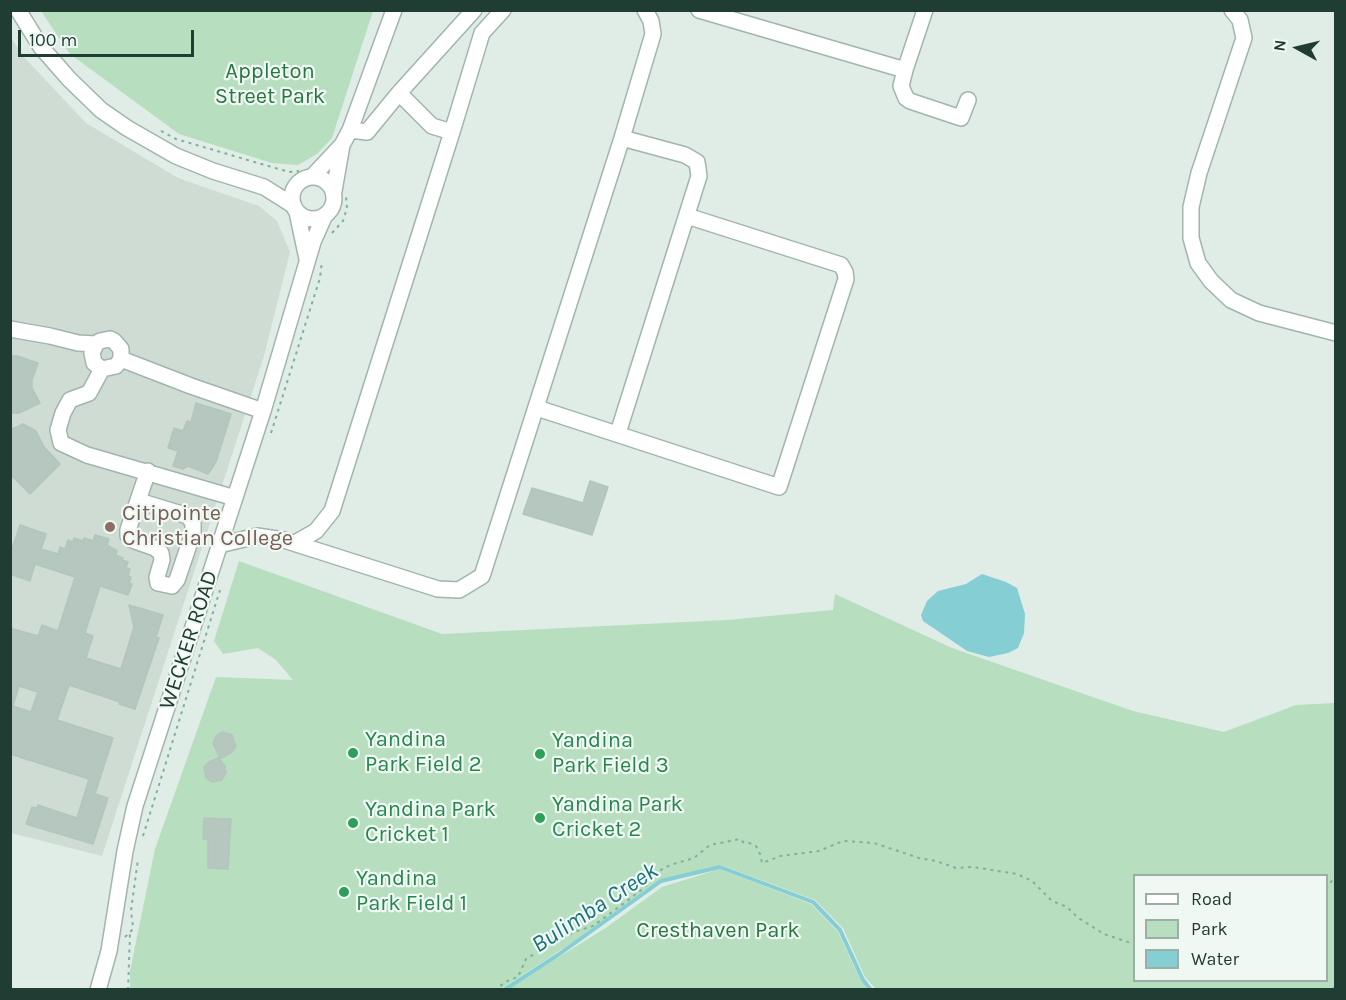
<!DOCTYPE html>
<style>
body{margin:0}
#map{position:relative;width:1346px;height:1000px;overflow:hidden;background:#e0ece6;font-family:Karla,sans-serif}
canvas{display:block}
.frame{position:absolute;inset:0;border:12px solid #203d33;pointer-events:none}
.legend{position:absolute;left:1133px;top:874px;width:195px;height:108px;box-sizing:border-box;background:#f0f8f4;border:2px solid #9dada7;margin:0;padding:8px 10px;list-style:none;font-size:18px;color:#203d33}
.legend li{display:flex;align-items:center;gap:12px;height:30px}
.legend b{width:30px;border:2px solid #9dada7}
.north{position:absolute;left:1268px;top:18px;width:60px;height:60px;-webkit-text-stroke:4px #f0f8f4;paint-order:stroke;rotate:278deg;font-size:16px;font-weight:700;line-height:24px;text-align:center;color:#203d33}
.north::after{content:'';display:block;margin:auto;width:21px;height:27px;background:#203d33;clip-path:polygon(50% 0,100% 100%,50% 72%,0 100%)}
.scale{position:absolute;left:18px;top:30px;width:176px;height:27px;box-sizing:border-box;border:3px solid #203d33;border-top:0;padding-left:8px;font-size:18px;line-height:21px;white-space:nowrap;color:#203d33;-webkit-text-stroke:4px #f0f8f4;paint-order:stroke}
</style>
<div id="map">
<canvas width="1346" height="1000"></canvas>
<div class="frame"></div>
<ul class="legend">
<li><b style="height:8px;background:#fff"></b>Road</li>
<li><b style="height:16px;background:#b7debf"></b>Park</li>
<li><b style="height:16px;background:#84ced4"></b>Water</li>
</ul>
<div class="north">N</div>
<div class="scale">100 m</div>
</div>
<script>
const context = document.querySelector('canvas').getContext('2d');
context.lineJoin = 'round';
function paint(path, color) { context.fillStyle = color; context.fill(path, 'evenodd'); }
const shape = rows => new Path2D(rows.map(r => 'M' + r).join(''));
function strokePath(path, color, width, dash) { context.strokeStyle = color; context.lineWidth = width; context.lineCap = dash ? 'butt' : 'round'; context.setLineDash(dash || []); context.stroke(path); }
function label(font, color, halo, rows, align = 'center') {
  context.font = font + ' Karla,sans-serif'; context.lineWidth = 4.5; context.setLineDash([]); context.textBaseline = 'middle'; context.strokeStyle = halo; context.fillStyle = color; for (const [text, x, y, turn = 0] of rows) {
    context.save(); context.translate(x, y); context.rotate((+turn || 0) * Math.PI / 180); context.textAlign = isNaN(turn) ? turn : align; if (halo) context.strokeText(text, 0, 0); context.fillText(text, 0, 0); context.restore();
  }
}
paint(shape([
 [10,36,23,56,86,123,178,178,259,206,277,221,290,252,264,356,102,856,11,833]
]), '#cedcd4');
paint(shape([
 [41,11,373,11,332,138,317,154,298,165,272,163,179,134,70,54],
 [239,561,442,634,727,620,833,610,835,594,952,648,1133,711,1224,732,1296,705,1335,703,1336,983,1329,989,876,989,865,977,843,928,815,900,721,865,660,880,576,940,501,989,130,990,130,971,155,849,216,677,293,680,276,660,258,648,223,654,214,641],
 [1134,876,1326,876,1326,980,1134,980],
 [720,869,811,904,838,932,861,981,868,989,508,989,607,927,662,887]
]), '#b7debf');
paint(shape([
 [982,574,1006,582,1017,588,1025,614,1024,633,1018,648,1008,653,989,657,967,651,923,621,921,615,927,601,938,591,966,584]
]), '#84ced4');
strokePath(shape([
 [504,990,558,955,661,881,720,867,813,902,840,930,863,980,871,990],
 [1332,990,1336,986]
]), '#84ced4', 4);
const building = shape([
 [10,356,17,356,38,363,32,380,32,388,40,403,19,413,10,413,10,356],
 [196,403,231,414,216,462,208,474,188,466,183,469,173,466,178,451,168,448,174,428,183,431,187,421,191,422,196,403],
 [23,424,36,431,44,447,60,464,30,494,10,474,10,430,23,424],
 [590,481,608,487,592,535,523,514,532,488,583,503,590,481],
 [20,525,46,534,41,549,58,554,60,547,65,549,68,540,73,542,74,538,83,541,84,538,93,541,95,535,109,539,107,545,117,551,116,555,123,558,122,560,128,562,126,568,130,569,128,576,131,577,129,583,132,584,128,595,100,586,85,633,93,636,86,658,121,669,134,627,129,605,163,615,156,637,159,638,135,709,119,704,120,702,69,685,57,720,113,738,95,794,108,798,93,844,26,824,32,807,37,808,38,805,77,818,89,779,10,754,10,628,38,636,42,625,58,631,75,577,35,564,30,581,10,574,10,555,20,525],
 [19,686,38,692,31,712,13,706,19,686],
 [222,732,232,735,236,746,232,752,220,759,213,743,216,736,222,732],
 [218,758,225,766,226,773,222,780,212,782,206,778,204,767,209,762,218,758],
 [204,818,231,819,228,869,208,868,208,839,203,839,204,818]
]);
paint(building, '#b5c7be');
strokePath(building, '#b2c6bc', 1.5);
const minor = shape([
 [18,10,41,47,69,79,101,110,127,128,176,156,213,171,264,187,294,206],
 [699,10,905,70,925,10],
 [1232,10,1240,20,1244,38,1199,173,1191,207,1191,238,1198,263,1211,281,1231,300,1259,313,1336,333],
 [905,70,901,86,906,98,910,101,961,118,968,100],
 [350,130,367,132,399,93,474,10],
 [452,132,482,33,503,10],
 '292 198a21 21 0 1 1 42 0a21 21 0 1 1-42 0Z',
 [312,177,342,145,350,130,394,10],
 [334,191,342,145],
 [297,212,307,259],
 [10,329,50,336,78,343,96,344,100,341,110,339,114,341,121,349,121,359,116,366,102,369,94,363,92,353,96,344],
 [121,359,191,386,263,411],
 [102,369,89,393,70,400,63,413,58,430,61,443,87,455,235,498],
 [537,408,779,487,846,279,845,272,841,265,687,216],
 [618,433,699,176,697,162,685,155,622,138],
 [139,501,188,516,193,523,193,533,177,580,172,586,158,583,157,577,162,560,161,553,155,548,132,540,128,536,128,530,148,471],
 [295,543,316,531,332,511,452,132,432,126,399,93],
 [219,545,257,536,284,540,438,589,459,590,482,576,622,138,653,34,651,21,645,10],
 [98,990,109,951,125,851,135,806,263,411,313,242,324,217]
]);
strokePath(minor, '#a3b4ad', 18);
strokePath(shape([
 [161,131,176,139,234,156,289,172,299,171],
 [332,233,343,221,347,208,346,196],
 [271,433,320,278,322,261],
 [143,836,220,590],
 [1326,889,1333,879,1336,879],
 [125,937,132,930,133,927,131,911,138,859],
 [128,990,130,932],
 [494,990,509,980,518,977,526,959,550,944,577,931,593,926,627,901,645,887,657,872,670,865,694,858,710,845,740,839,744,843,749,843,756,846,760,854,762,863,781,856,819,851,843,841,874,843,919,858,936,861,956,868,973,867,1017,874,1032,881,1052,901,1067,907,1077,917,1104,934,1134,944]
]), '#7eb19e', 2, [3, 4.5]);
strokePath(minor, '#fff', 15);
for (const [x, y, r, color] of [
 [110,527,6,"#8d6e63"],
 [353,753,6,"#2e9e5b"],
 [540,754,6,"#2e9e5b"],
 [540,818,6,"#2e9e5b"],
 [353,823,6,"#2e9e5b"],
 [344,892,6,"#2e9e5b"]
]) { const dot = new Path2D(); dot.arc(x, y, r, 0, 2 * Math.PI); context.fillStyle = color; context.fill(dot); strokePath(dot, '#f0f8f4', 2); }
label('22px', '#287640', '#f0f8f4', [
 ["Appleton",270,72],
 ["Street Park",270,97],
 ["Cresthaven Park",718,931]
]);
label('22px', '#785e54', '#f0f8f4', [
 ["Citipointe",122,514],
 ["Christian College",122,539]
], 'left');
label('22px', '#203d33', '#f0f8f4', [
 ["WECKER ROAD",189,640,-72]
]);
label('22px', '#27864d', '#f0f8f4', [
 ["Yandina",365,740],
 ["Park Field 2",365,765],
 ["Yandina",552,741],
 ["Park Field 3",552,766],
 ["Yandina Park",552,805],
 ["Cricket 2",552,830],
 ["Yandina Park",365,810],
 ["Cricket 1",365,835],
 ["Yandina",356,879],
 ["Park Field 1",356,904]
], 'left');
label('italic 24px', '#17727c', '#f0f8f4', [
 ["Bulimba Creek",595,908,-33]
]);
</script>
